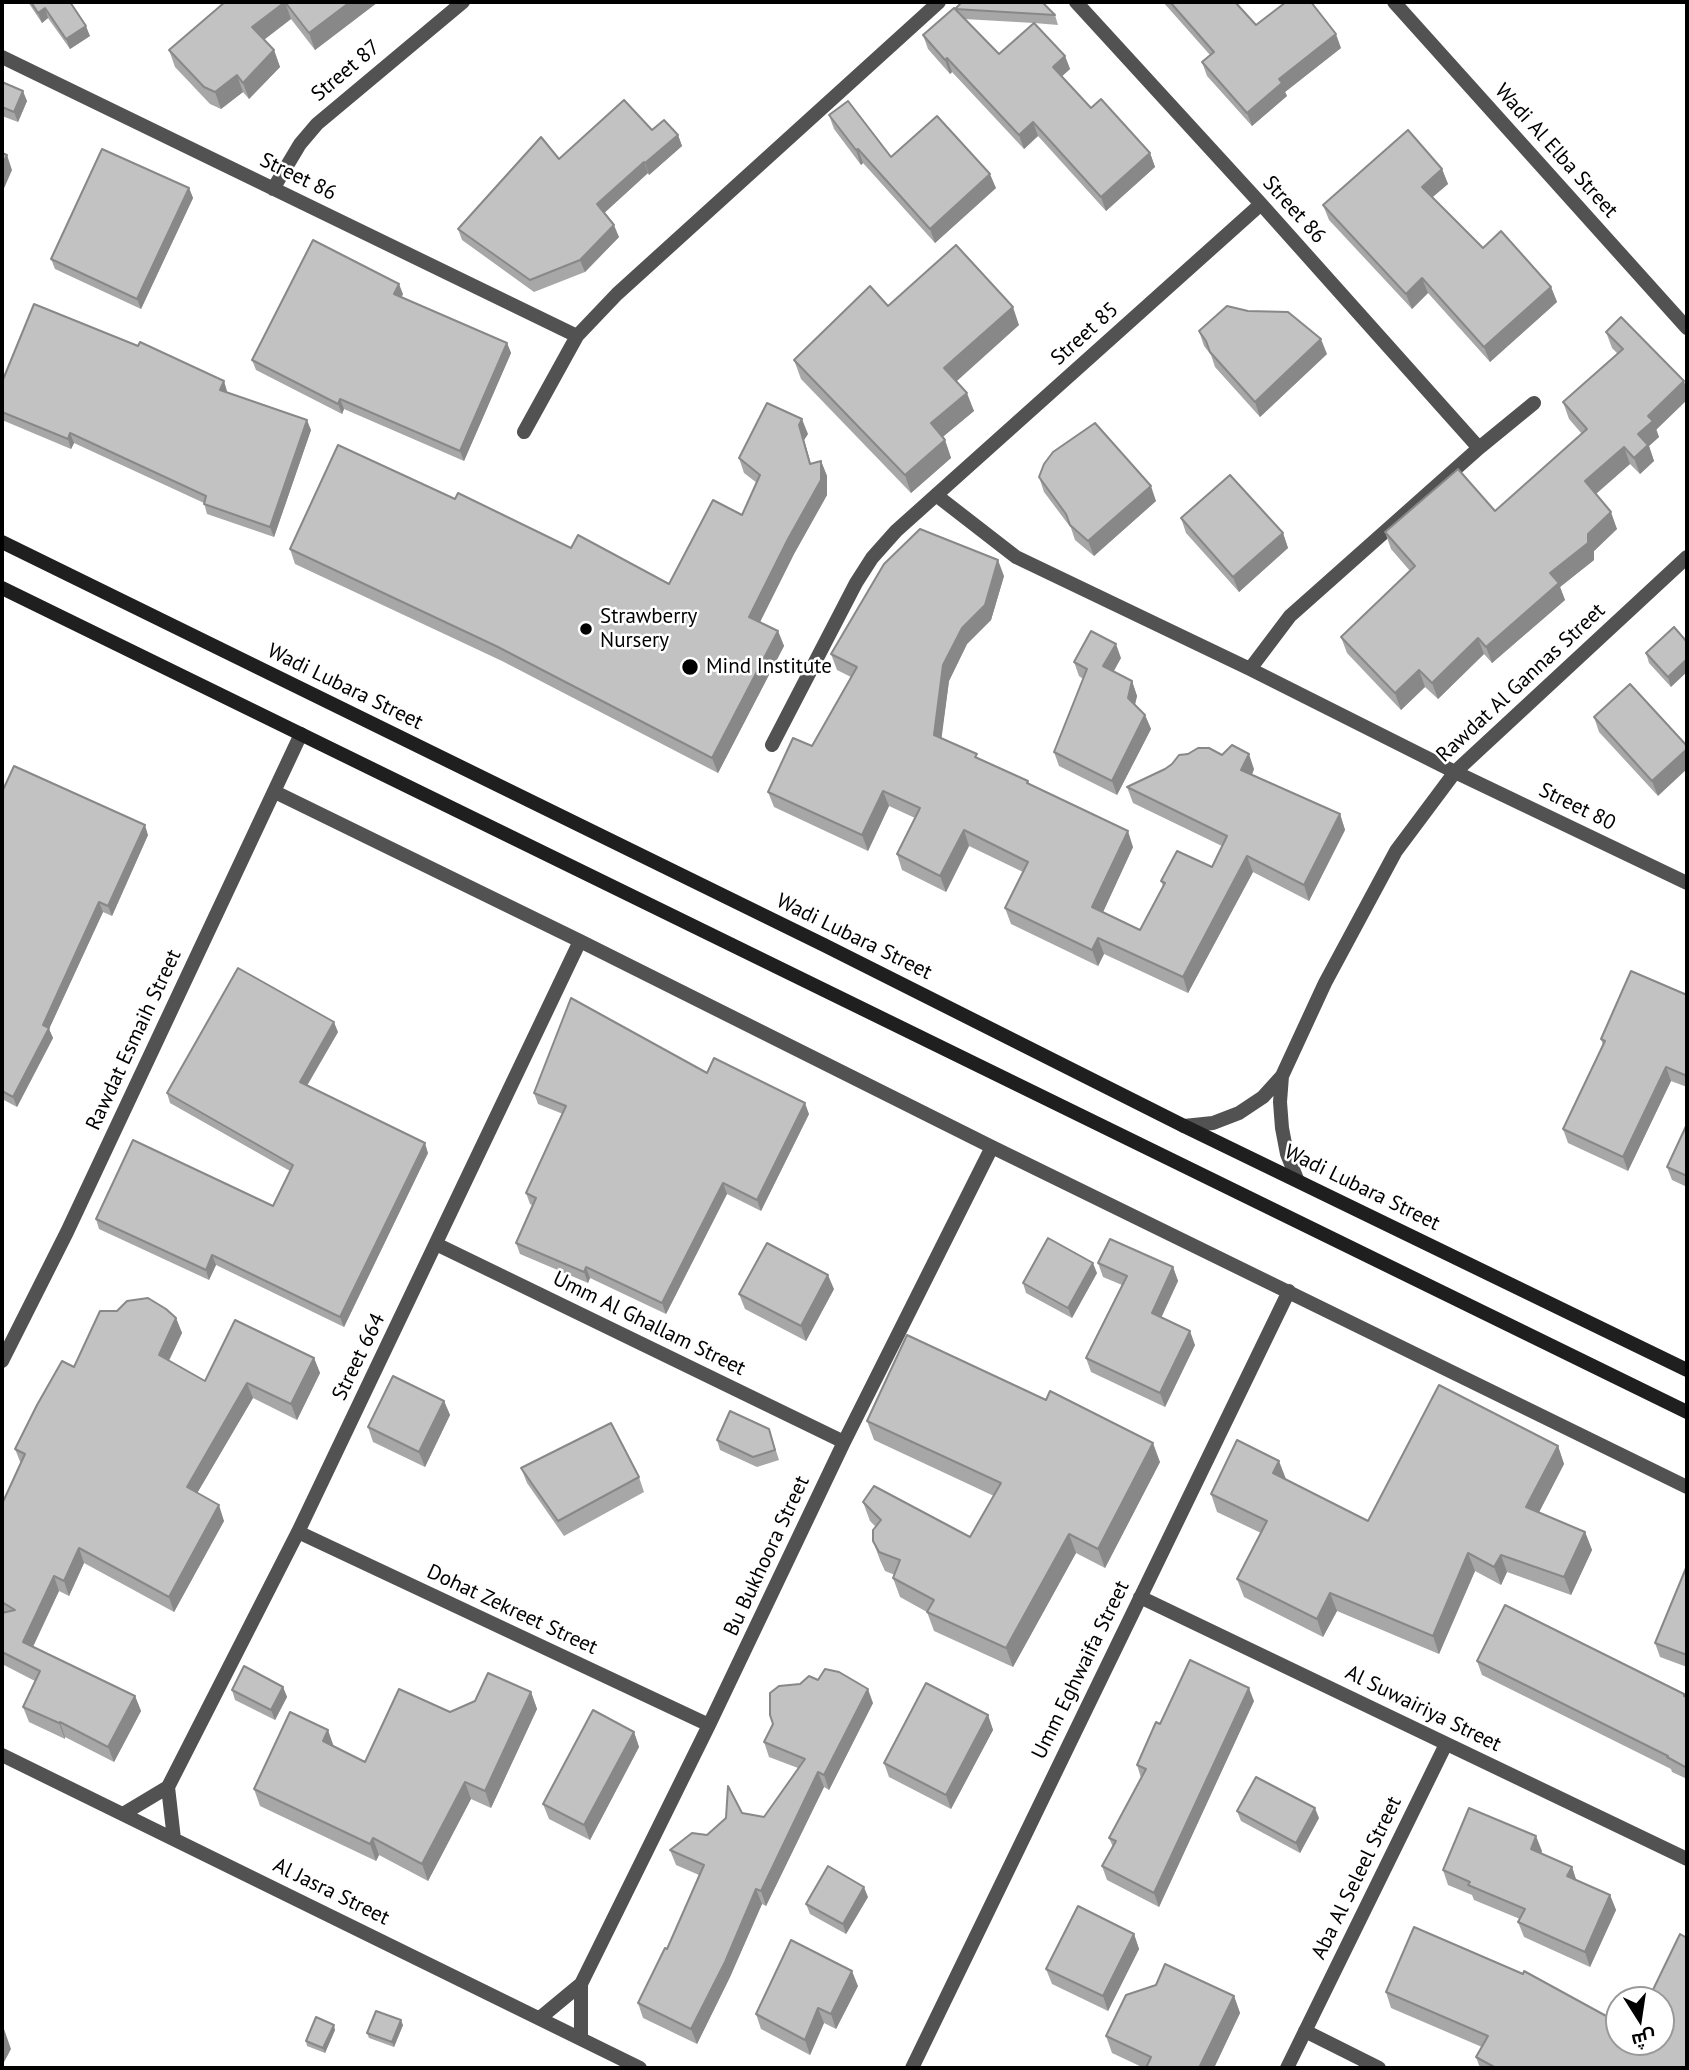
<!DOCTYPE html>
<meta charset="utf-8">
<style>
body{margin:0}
#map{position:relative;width:1689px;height:2070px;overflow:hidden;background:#fff;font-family:"PT Sans",Cairo,sans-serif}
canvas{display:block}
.frame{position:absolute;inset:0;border:4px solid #000;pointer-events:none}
.north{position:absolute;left:1605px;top:1986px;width:70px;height:70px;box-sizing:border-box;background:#fff;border:2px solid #999;border-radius:50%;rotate:168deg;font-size:19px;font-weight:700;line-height:28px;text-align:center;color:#000}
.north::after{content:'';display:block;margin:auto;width:24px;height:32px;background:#000;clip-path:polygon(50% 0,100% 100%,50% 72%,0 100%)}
</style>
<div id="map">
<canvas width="1689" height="2070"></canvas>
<div class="frame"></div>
<div class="north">ش</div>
</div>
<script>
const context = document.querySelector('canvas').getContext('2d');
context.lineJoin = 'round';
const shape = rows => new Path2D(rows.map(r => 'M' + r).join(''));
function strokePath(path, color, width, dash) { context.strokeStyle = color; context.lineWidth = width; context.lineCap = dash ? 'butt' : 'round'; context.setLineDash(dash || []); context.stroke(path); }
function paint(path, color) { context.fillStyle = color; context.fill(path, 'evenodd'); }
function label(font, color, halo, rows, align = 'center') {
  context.font = font + ' "PT Sans",sans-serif'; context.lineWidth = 5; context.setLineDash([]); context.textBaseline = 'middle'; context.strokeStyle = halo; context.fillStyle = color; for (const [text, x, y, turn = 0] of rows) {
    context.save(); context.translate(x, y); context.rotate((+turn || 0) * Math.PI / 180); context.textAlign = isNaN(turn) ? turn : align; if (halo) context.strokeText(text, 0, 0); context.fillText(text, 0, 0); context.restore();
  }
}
strokePath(shape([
 [1076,2,1261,204,1479,448],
 [1394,2,1687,328],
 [2,57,577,336],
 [273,189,300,144,317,124,463,2],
 [524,432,577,336,617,294,939,2],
 [936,495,1016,557,1250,669,1455,772,1687,883],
 [1250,669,1290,616,1479,448,1534,403],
 [772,745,856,583,872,558,896,531,1261,204],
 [275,792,580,941,992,1147,1687,1487],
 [1282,1076,1280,1102,1282,1128,1287,1154,1297,1179],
 [1184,1126,1213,1123,1239,1113,1263,1097,1282,1076,1325,983,1396,851,1455,772,1687,557],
 [436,1244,844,1442],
 [2,1361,67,1232,301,734],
 [298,1532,709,1725],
 [1140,1597,1687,1859],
 [2,1755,640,2068],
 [168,1787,174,1839],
 [123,1814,168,1787,298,1532,580,941],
 [581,1984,581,2039],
 [540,2018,581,1984,709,1725,844,1442,992,1147],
 [1305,2031,1379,2068],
 [912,2068,1289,1291],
 [1287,2068,1446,1744]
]), '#525252', 14);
strokePath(shape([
 [2,542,824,945,1184,1126,1687,1370],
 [2,588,1687,1412]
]), '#1f1f1f', 14);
paint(shape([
 [28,2,70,2,90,36,70,49,48,18,42,23],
 [225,2,378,2,315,50,291,19,264,40,274,50,280,67,249,99,243,92,221,109,210,104,175,67,169,50],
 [1163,2,1238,2,1236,3,1256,25,1341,48,1285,92,1287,96,1252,126,1207,76,1202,62,1210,55],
 [955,9,1055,15,1058,25,1034,23,1065,56,1070,69,1062,76,1091,108,1150,153,1155,167,1106,211,1038,136,1024,149,952,72,950,74,928,49,923,35,956,11],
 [964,19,1034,23,999,54],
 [2,82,27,101,18,122,2,116],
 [829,115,891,157,996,188,935,243,863,163,861,165,834,129],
 [652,130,678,135,682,146,649,175,648,173,604,213,619,237,585,272,534,292,462,240,458,229,559,159],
 [1442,169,1448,184,1432,197,1483,248,1551,287,1557,302,1490,362,1428,293,1412,309,1329,220,1323,205],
 [189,188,193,198,141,309,55,269,51,259],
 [403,294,401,298,507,343,511,353,464,461,344,409,342,414,256,370,252,360],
 [888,306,1019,325,957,381,974,411,942,437,945,440,951,458,911,493,801,379,794,360],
 [1621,317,1659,437,1649,446,1654,461,1640,474,1630,464,1596,494,1617,529,1594,551,1594,560,1560,587,1565,600,1492,663,1484,654,1438,699,1425,687,1401,710,1347,653,1341,637,1410,571,1391,549,1385,532,1495,511,1582,434,1569,419,1563,402,1618,354,1612,348,1606,332],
 [1199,331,1327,354,1260,417,1215,367,1211,355,1204,346],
 [2,382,227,391,227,393,311,430,274,537,207,514,204,503,74,443,71,449,2,420],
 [808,434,804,440,811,464,821,461,827,476,827,495,794,554,760,622,778,631,784,646,718,773,502,661,295,564,290,549,455,499,571,548,669,584,742,515,757,483,744,473,739,458],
 [1039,477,1156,501,1094,556,1075,540,1071,528,1044,492],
 [1181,518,1283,533,1288,548,1239,592,1186,533],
 [1004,576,991,620,967,644,949,681,941,738,978,758,1028,781,1029,784,1133,847,1103,912,1140,930,1163,886,1161,881,1212,867,1222,846,1133,803,1127,787,1222,755,1254,769,1252,775,1340,814,1345,830,1309,901,1253,872,1188,993,1104,954,1098,966,1011,924,1005,908,1023,872,969,846,946,892,902,870,897,854,915,818,889,806,868,851,774,807,768,792,812,746,851,677,837,670,831,654],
 [1674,627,1671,687,1649,663,1646,653],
 [1121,658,1113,671,1132,681,1137,696,1135,705,1145,715,1151,729,1117,795,1059,766,1054,752,1083,679,1079,676,1074,662],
 [1630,684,1658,796,1599,732,1594,717],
 [2,792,148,835,112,916,103,912,49,1029,53,1038,17,1107,2,1099],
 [1687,995,1687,1087,1671,1081,1628,1171,1568,1143,1563,1129,1603,1045,1601,1039],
 [338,1032,307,1086,428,1153,344,1327,216,1265,209,1280,99,1229,96,1219,273,1206,290,1171,170,1103,167,1093],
 [707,1073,809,1114,761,1211,727,1194,666,1314,590,1278,588,1283,520,1254,516,1243,532,1205,530,1204,526,1193,563,1114,538,1104,534,1093],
 [1687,1124,1687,1187,1672,1180,1667,1167],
 [1098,1263,1173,1267,1178,1281,1161,1317,1195,1345,1165,1407,1091,1372,1086,1358,1122,1285,1103,1277],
 [1097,1273,1072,1318,1026,1293,1023,1283],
 [834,1289,806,1341,745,1309,739,1294],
 [176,1318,182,1333,169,1361,205,1381,314,1358,320,1373,297,1420,253,1398,197,1493,224,1521,174,1612,84,1563,69,1596,59,1591,33,1647,135,1696,141,1711,114,1762,65,1737,65,1739,29,1722,23,1707,35,1681,2,1664,2,1504,21,1464,15,1449,74,1367],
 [444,1401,450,1415,425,1467,373,1442,368,1427],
 [867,1421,1160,1462,1105,1568,1076,1553,1013,1667,934,1631,927,1612,900,1597,893,1578,895,1575,885,1571,880,1560,873,1541,876,1527,870,1521,863,1502,970,1537,994,1496,874,1440],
 [769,1429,779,1460,757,1467,720,1450,717,1440],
 [1558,1446,1564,1464,1539,1512,1585,1532,1592,1550,1571,1595,1507,1572,1501,1585,1475,1571,1439,1654,1337,1611,1323,1637,1244,1597,1237,1579,1261,1533,1217,1512,1211,1494,1286,1479,1368,1521],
 [521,1468,639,1477,644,1492,564,1536,527,1483],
 [1687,1569,1687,1667,1660,1657,1655,1643],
 [1477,1661,1687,1698,1687,1779,1672,1772,1671,1769,1482,1675],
 [283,1687,287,1697,275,1720,235,1700,232,1690],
 [531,1692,537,1709,491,1808,471,1799,428,1881,379,1855,376,1861,260,1806,254,1789,334,1747,365,1762,450,1712],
 [1254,1701,1159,1907,1107,1880,1102,1866,1113,1847,1109,1838,1141,1778,1137,1765],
 [873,1703,829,1790,824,1787,766,1906,762,1904,730,1977,697,2044,643,2018,638,2003,667,1949,699,1875,676,1865,670,1850,707,1835,742,1813,764,1817,798,1768,769,1757,764,1742,773,1724],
 [988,1715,993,1730,951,1809,889,1777,884,1763],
 [634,1732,639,1747,590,1840,549,1819,543,1804],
 [1237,1811,1319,1818,1300,1853,1241,1821],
 [1542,1851,1541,1854,1572,1867,1576,1880,1610,1895,1616,1910,1590,1967,1524,1937,1518,1922,1520,1919,1474,1900,1472,1895,1448,1885,1443,1870],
 [868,1897,846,1934,810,1914,806,1904],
 [1134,1934,1139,1949,1108,2011,1052,1984,1046,1969],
 [858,1986,836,2029,824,2023,810,2055,761,2029,756,2014],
 [1386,1992,1687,2068,1480,2068,1476,2057,1482,2047,1391,2008],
 [1234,1996,1240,2013,1214,2068,1144,2068,1112,2053,1106,2036],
 [403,2025,394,2047,369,2038,367,2033],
 [335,2030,325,2053,307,2046,306,2041]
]), '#a7a7a7');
paint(shape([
 [285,2,291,19,258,44,252,27],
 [350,2,378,2,315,50,309,33],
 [45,8,48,18,42,23,38,13],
 [86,26,90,36,70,49,66,39],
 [1336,34,1341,48,1285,92,1287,96,1252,126,1247,113,1279,79],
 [274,50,280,67,249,99,243,83],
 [1065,56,1070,69,1058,80,1053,67],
 [947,58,952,72,950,74,945,60],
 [237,75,243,92,221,109,215,92],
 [23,91,27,101,18,122,14,112],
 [1033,122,1038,136,1024,149,1019,135],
 [678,135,682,146,649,175,645,163],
 [858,149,863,163,861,165,856,150],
 [1150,153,1155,167,1106,211,1101,197],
 [7,155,12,170,2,193,2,166],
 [644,162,648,173,601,216,597,204],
 [1442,169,1448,184,1427,202,1422,187],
 [990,174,996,188,935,243,930,229],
 [189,188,193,198,141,309,137,299],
 [614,225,619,237,585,272,580,260],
 [1422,278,1428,293,1412,309,1406,294],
 [399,284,403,294,398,304,394,294],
 [1551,287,1557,302,1490,362,1484,347],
 [1013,307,1019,325,951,386,944,368],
 [1321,339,1327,354,1260,417,1255,402],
 [507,343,511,353,464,461,460,451],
 [224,381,227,391,223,400,220,390],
 [1684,381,1687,390,1687,400,1656,430,1659,437,1649,446,1654,461,1640,474,1634,458,1638,434,1648,416],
 [967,393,974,411,938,441,931,423],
 [340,399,344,409,342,414,338,404],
 [802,419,808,434,804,440,815,480,810,464,799,425],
 [307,420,311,430,274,537,270,527],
 [70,433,74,443,71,449,68,439],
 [945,440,951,458,911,493,905,475],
 [1624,447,1630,464,1591,498,1585,481],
 [821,461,827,476,827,495,794,554,755,632,749,617],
 [1151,486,1156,501,1094,556,1088,541],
 [1611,512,1617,529,1594,551,1594,560,1560,587,1565,600,1492,663,1486,647,1550,573],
 [1283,533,1288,548,1239,592,1233,577],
 [998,560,1004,576,991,620,967,644,949,681,940,750,934,735,943,665],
 [778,631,784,646,718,773,712,758],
 [1478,638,1484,654,1438,699,1432,683],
 [1116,644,1121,658,1109,680,1103,666],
 [1687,659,1687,672,1671,687,1668,677],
 [1419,670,1425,687,1401,710,1395,693],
 [1132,681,1137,696,1133,712,1128,698],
 [1145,715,1151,729,1117,795,1112,781],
 [1687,749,1687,769,1658,796,1652,781],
 [1249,754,1254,769,1247,786,1241,770],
 [883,791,889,806,868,851,862,835],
 [1340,814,1345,830,1309,901,1304,885],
 [145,825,148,835,112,916,108,906],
 [964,830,969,846,946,892,940,876],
 [1128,831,1133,847,1098,923,1092,907],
 [1247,856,1253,872,1188,993,1183,977],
 [99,902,103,912,49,1029,53,1038,17,1107,13,1097,43,1025],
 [1098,938,1104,954,1098,966,1092,950],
 [334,1022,338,1032,303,1092,300,1082],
 [1666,1067,1671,1081,1628,1171,1623,1157],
 [805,1103,809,1114,761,1211,757,1200],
 [425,1143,428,1153,344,1327,340,1317],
 [723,1183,727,1194,666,1314,662,1303],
 [212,1255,216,1265,209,1280,206,1270],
 [1093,1263,1097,1273,1072,1318,1068,1308],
 [586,1267,590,1278,588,1283,584,1272],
 [1173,1267,1178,1281,1157,1327,1152,1313],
 [828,1275,834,1289,806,1341,801,1326],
 [176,1318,182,1333,164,1370,159,1355],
 [1190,1331,1195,1345,1165,1407,1160,1393],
 [314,1358,320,1373,297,1420,291,1404],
 [247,1383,253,1398,192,1502,187,1487],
 [444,1401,450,1415,425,1467,419,1452],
 [1153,1443,1160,1462,1105,1568,1098,1549],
 [1558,1446,1564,1464,1533,1524,1526,1507],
 [1279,1461,1286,1479,1279,1491,1273,1473],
 [219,1505,224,1521,174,1612,169,1597],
 [1585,1532,1592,1550,1571,1595,1564,1577],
 [1069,1534,1076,1553,1013,1667,1006,1648],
 [79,1548,84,1563,69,1596,64,1581],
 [1468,1553,1475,1571,1439,1654,1433,1636],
 [1501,1555,1507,1572,1501,1585,1494,1567],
 [54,1576,59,1591,28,1657,23,1642],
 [1330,1593,1337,1611,1323,1637,1317,1619],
 [283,1687,287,1697,275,1720,271,1710],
 [1249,1688,1254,1701,1159,1907,1154,1893],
 [868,1689,873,1703,829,1790,824,1775],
 [531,1692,537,1709,491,1808,485,1791],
 [135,1696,141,1711,114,1762,108,1747],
 [988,1715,993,1730,951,1809,946,1795],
 [60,1722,65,1737,65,1739,59,1723],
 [328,1730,334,1747,323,1741],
 [634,1732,639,1747,590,1840,584,1825],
 [818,1772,824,1787,766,1906,761,1891],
 [465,1782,471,1799,428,1881,422,1864],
 [1315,1808,1319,1818,1300,1853,1296,1843],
 [1536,1836,1542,1851,1536,1864,1531,1849],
 [373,1838,379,1855,376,1861,370,1844],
 [1572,1867,1577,1882,1567,1876],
 [864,1887,868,1897,846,1934,843,1924],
 [756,1889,762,1904,730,1977,697,2044,691,2029],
 [1610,1895,1616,1910,1590,1967,1585,1952],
 [1134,1934,1139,1949,1108,2011,1103,1996],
 [852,1971,858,1986,836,2029,831,2014],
 [1234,1996,1240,2013,1214,2068,1199,2068],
 [818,2008,824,2023,810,2055,805,2040],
 [401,2020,403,2025,394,2047,392,2042],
 [334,2025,335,2030,325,2053,323,2048],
 [4,2029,11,2049,2,2066,2,2033]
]), '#888');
const building = shape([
 [31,2,70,2,86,26,66,39,45,8,38,13,31,2],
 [225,2,350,2,309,33,285,2,252,27,274,50,243,83,237,75,215,92,204,87,169,50,225,2],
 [962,2,1042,2,1055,15,955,9,962,2],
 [1170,2,1235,2,1256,25,1286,2,1311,2,1336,34,1279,79,1282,83,1247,113,1202,62,1214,52,1170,2],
 [954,8,999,54,1034,23,1065,56,1053,67,1091,108,1101,99,1150,153,1101,197,1033,122,1019,135,947,58,945,60,923,35,954,8],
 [2,82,23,91,14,112,2,107,2,82],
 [624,100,652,130,664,120,678,135,645,163,644,162,597,204,614,225,580,260,530,280,458,229,541,137,559,159,624,100],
 [848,101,891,157,937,116,990,174,930,229,858,149,856,150,829,115,848,101],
 [1408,130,1442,169,1422,187,1483,248,1501,231,1551,287,1484,347,1422,278,1406,294,1323,205,1408,130],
 [102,149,189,188,137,299,51,259,102,149],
 [2,153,7,155,2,166,2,153],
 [313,240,399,284,394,294,507,343,460,451,340,399,338,404,252,360,313,240],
 [956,245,1013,307,944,368,967,393,931,423,945,440,905,475,794,360,870,286,888,306,956,245],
 [34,304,138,346,140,342,224,381,220,390,307,420,270,527,204,504,206,496,70,433,68,439,2,412,2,382,34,304],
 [1227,306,1248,311,1288,312,1321,339,1255,402,1210,352,1206,341,1199,331,1227,306],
 [1621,317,1684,381,1648,416,1653,421,1638,434,1648,445,1634,458,1624,447,1585,481,1611,512,1588,534,1588,543,1550,573,1559,583,1486,647,1478,638,1432,683,1419,670,1395,693,1341,637,1415,566,1385,532,1458,469,1495,511,1587,429,1563,402,1623,349,1606,332,1621,317],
 [767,403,802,419,799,425,810,464,821,461,821,480,788,539,749,617,778,631,712,758,496,646,290,549,338,445,455,499,458,493,571,548,578,535,669,584,713,500,742,515,760,475,739,458,767,403],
 [1095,423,1151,486,1088,541,1070,525,1066,514,1039,477,1044,464,1053,452,1095,423],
 [1230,475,1283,533,1233,577,1181,518,1230,475],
 [920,529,998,560,985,605,962,628,943,665,934,735,977,754,975,757,1028,781,1027,783,1128,831,1092,907,1140,930,1165,883,1161,881,1177,851,1212,867,1227,836,1127,787,1165,769,1172,764,1179,755,1188,754,1198,748,1209,748,1222,755,1232,745,1249,754,1241,770,1340,814,1304,885,1247,856,1183,977,1098,938,1092,950,1005,908,1028,862,964,830,940,876,897,854,920,808,883,791,862,835,768,792,793,738,812,746,857,667,831,654,884,564,920,529],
 [1674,627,1687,642,1687,659,1668,677,1646,653,1674,627],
 [1091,631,1116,644,1103,666,1132,681,1128,698,1145,715,1112,781,1054,752,1087,669,1074,662,1091,631],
 [1630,684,1687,746,1687,749,1652,781,1594,717,1630,684],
 [14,766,145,825,108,906,99,902,43,1025,49,1028,13,1097,2,1091,2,792,14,766],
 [238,968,334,1022,300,1082,425,1143,340,1317,212,1255,206,1270,96,1219,133,1140,273,1206,293,1165,167,1093,238,968],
 [1631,971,1687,995,1687,1076,1666,1067,1623,1157,1563,1129,1605,1041,1601,1039,1631,971],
 [571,998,707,1073,714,1058,805,1103,757,1200,723,1183,662,1303,586,1267,584,1272,516,1243,536,1198,526,1193,566,1106,534,1093,571,998],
 [1687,1124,1687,1176,1667,1167,1687,1124],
 [1048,1238,1093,1263,1068,1308,1023,1283,1048,1238],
 [1110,1239,1173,1267,1152,1313,1190,1331,1160,1393,1086,1358,1127,1276,1098,1263,1110,1239],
 [767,1243,828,1275,801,1326,739,1294,767,1243],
 [148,1298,166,1309,176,1318,159,1355,205,1381,235,1320,314,1358,291,1404,247,1383,187,1487,219,1505,169,1597,79,1548,64,1581,54,1576,23,1642,135,1696,108,1747,60,1722,59,1723,23,1707,40,1671,2,1652,2,1613,15,1610,2,1602,2,1504,25,1454,15,1449,37,1405,62,1361,74,1367,100,1311,117,1311,127,1301,148,1298],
 [907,1335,1046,1400,1050,1391,1153,1443,1098,1549,1069,1534,1006,1648,927,1612,934,1600,893,1578,900,1560,879,1552,873,1541,873,1530,881,1520,863,1502,874,1486,970,1537,1001,1483,867,1421,907,1335],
 [393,1376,444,1401,419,1452,368,1427,393,1376],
 [1439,1385,1558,1446,1526,1507,1585,1532,1564,1577,1501,1555,1494,1567,1468,1553,1433,1636,1330,1593,1317,1619,1237,1579,1267,1521,1211,1494,1237,1440,1279,1461,1273,1473,1368,1521,1439,1385],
 [730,1411,769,1429,775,1450,753,1457,717,1440,730,1411],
 [611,1423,639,1477,558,1521,521,1468,611,1423],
 [1686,1568,1687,1569,1687,1655,1655,1643,1686,1568],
 [1505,1605,1684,1694,1684,1696,1687,1698,1687,1768,1667,1757,1668,1756,1477,1661,1505,1605],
 [1190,1660,1249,1688,1154,1893,1102,1866,1116,1841,1109,1838,1146,1769,1137,1765,1156,1722,1160,1724,1190,1660],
 [244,1666,283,1687,271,1710,232,1690,244,1666],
 [825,1669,839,1672,868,1689,824,1775,818,1772,761,1891,756,1889,725,1962,691,2029,638,2003,665,1948,667,1949,704,1865,670,1850,692,1833,707,1835,726,1818,728,1786,742,1813,764,1817,805,1759,764,1742,773,1724,770,1715,770,1693,779,1686,800,1684,809,1676,818,1680,825,1669],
 [488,1673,531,1692,485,1791,465,1782,422,1864,373,1838,370,1844,254,1789,290,1712,328,1730,323,1741,365,1762,399,1689,450,1712,475,1701,488,1673],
 [926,1683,988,1715,946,1795,884,1763,926,1683],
 [593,1710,634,1732,584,1825,543,1804,593,1710],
 [1256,1777,1315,1808,1296,1843,1237,1811,1256,1777],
 [1469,1808,1536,1836,1531,1849,1572,1867,1567,1876,1610,1895,1585,1952,1518,1922,1525,1909,1468,1885,1470,1882,1443,1870,1469,1808],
 [828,1866,864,1887,843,1924,806,1904,828,1866],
 [1078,1906,1134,1934,1103,1996,1046,1969,1078,1906],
 [1414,1927,1523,1974,1524,1971,1619,2023,1619,2042,1661,2042,1661,2000,1648,2000,1680,1934,1687,1938,1687,2068,1496,2068,1476,2057,1488,2036,1386,1992,1414,1927],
 [791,1940,852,1971,831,2014,818,2008,805,2040,756,2014,791,1940],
 [1165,1964,1234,1996,1199,2068,1146,2068,1151,2057,1106,2036,1126,1995,1156,1985,1165,1964],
 [376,2011,401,2020,392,2042,367,2033,376,2011],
 [316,2017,334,2025,323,2048,306,2041,316,2017]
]);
paint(building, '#c2c2c2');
strokePath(building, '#888', 2);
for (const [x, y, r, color] of [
 [586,629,7,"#000"],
 [690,667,9,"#000"]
]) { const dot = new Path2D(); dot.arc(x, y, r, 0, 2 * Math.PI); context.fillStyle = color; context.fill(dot); strokePath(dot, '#fff', 2.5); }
label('21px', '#000', '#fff', [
 ["Street 87",346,71,-40],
 ["Wadi Al Elba Street",1556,151,48],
 ["Street 86",298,177,26],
 ["Street 86",1294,210,48],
 ["Street 85",1085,334,-42],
 ["Rawdat Al Gannas Street",1521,683,-43],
 ["Wadi Lubara Street",345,687,26],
 ["Street 80",1577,807,26],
 ["Wadi Lubara Street",854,937,26],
 ["Rawdat Esmaih Street",134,1040,-65],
 ["Wadi Lubara Street",1362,1188,26],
 ["Umm Al Ghallam Street",649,1324,26],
 ["Street 664",359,1357,-64],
 ["Bu Bukhoora Street",767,1556,-65],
 ["Dohat Zekreet Street",512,1610,25],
 ["Umm Eghwaifa Street",1081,1670,-64],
 ["Al Suwairiya Street",1423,1709,26],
 ["Aba Al Seleel Street",1357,1878,-64],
 ["Al Jasra Street",331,1892,26]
]);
label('21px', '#000', '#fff', [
 ["Strawberry",600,617],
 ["Nursery",600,641],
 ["Mind Institute",706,667]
], 'left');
</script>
